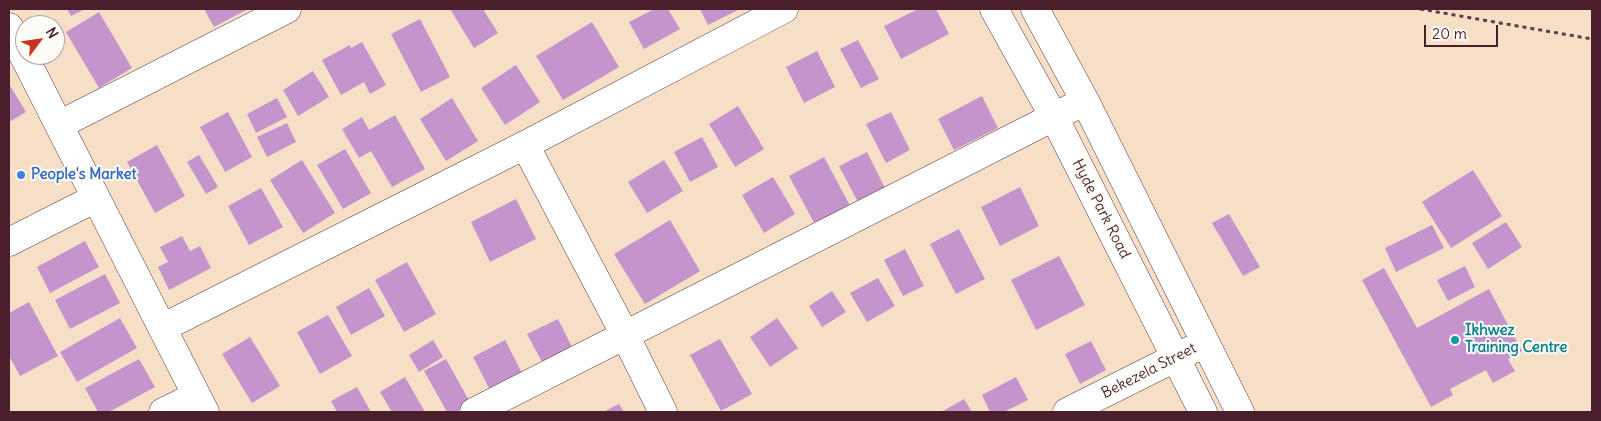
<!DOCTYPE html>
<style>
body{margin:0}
#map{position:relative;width:1601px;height:421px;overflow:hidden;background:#f5e0c7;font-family:Delius,sans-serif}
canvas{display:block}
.frame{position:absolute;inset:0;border:10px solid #4a1f2b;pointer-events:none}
.north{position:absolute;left:15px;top:15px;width:50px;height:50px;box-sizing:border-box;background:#fdfcf7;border:1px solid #b5a4a5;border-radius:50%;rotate:59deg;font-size:14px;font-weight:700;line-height:20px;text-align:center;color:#4a1f2b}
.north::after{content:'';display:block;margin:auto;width:18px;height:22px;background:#c8321e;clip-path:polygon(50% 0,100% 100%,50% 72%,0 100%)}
.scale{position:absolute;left:1424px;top:25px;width:74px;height:22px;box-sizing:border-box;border:2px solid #4a1f2b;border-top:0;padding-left:6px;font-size:15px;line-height:18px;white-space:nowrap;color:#4a1f2b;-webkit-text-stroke:4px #fdfcf7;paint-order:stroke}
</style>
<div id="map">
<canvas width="1601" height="421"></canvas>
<div class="frame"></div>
<div class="north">N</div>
<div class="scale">20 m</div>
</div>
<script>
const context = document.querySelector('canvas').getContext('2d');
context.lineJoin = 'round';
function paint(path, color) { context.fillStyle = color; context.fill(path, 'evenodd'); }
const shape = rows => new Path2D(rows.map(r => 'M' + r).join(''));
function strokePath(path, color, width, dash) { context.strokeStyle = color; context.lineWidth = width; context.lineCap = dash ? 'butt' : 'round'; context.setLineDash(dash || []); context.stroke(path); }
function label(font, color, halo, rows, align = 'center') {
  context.font = font + ' Delius,sans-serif'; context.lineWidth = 4; context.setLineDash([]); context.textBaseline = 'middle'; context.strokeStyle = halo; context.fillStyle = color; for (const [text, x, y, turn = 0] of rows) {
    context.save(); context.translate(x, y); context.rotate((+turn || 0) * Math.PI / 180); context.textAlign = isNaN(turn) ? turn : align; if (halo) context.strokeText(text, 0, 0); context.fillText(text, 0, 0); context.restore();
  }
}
paint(shape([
 [67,9,85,9,71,16],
 [204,9,248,9,214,27],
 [450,9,483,9,498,33,474,48],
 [654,9,668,9,680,29,644,49,629,22],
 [700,9,740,9,708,25],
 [918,9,936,9,949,34,901,59,884,26],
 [99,12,132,68,99,88,66,32],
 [420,19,450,77,421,92,391,34],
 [592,22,619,67,563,100,536,56],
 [858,40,879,79,861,88,840,49],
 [362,42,386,85,370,94,364,82,341,95,322,60,350,45,351,48],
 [817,51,835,87,804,103,786,67],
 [516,65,540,102,505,125,481,88],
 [313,71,329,97,298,116,283,90],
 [9,84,26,112,9,122],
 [982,96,998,128,954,150,938,119],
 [277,98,287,117,256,133,247,114],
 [452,98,478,141,446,161,420,119],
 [738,106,764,149,735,167,709,124],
 [228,112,252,157,225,172,200,127],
 [891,112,910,150,886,163,866,124],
 [395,115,425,169,392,187,371,151,359,158,342,129,362,117,369,130],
 [287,123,296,142,267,157,257,137],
 [702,137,718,167,690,182,674,152],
 [157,145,185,196,155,213,127,162],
 [345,149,371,193,343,209,317,165],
 [867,152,886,190,859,204,839,166],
 [199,155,218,187,206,194,187,162],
 [824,157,854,213,819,232,789,176],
 [302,160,335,213,303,233,270,180],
 [664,160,683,191,647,213,628,182],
 [1473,170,1502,216,1451,248,1422,202],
 [773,177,795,214,764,233,742,195],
 [1020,187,1039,226,1000,246,981,207],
 [261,188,283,227,249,245,228,206],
 [516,199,536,239,490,262,471,222],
 [1229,214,1260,267,1243,276,1212,223],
 [670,220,700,271,645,304,614,254],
 [1506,222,1522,247,1488,269,1472,243],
 [1432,225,1444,248,1396,272,1385,248],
 [959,229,985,279,956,294,930,244],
 [182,236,190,251,200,246,211,268,169,290,158,267,168,262,160,247],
 [85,241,99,267,50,293,37,267],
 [905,249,924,286,903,296,884,260],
 [1059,256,1085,305,1036,330,1011,280],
 [407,262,436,314,404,332,375,280],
 [1465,266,1475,287,1448,301,1437,280],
 [1384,268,1417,328,1489,289,1522,351,1508,359,1515,371,1493,383,1486,370,1450,389,1453,395,1431,407,1362,280],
 [105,274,120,303,70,329,55,300],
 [878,278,895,306,867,322,850,293],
 [369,288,385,316,351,335,336,307],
 [832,291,846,312,822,327,809,306],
 [29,302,58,356,20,376,9,356,9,313],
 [328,315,352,356,320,374,297,332],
 [120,318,137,348,77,382,60,352],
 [777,318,798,348,770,367,750,337],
 [558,319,572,347,542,362,527,334],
 [250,337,280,386,252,403,222,354],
 [720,339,752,394,721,411,690,355],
 [433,340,443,357,419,372,409,355],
 [505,340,523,375,491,392,473,357],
 [1091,341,1106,370,1080,384,1065,354],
 [139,359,155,387,109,412,98,412,85,388],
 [446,359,471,404,456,412,447,412,424,371],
 [405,377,425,412,392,412,380,392],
 [1016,377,1028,400,1004,412,990,412,982,395],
 [357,387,371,412,337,412,331,401],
 [964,399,972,412,941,412],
 [619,404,624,412,603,412]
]), '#c694cc');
const minor = shape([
 [994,9,1054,117,1203,412],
 [1035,9,1085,101,1240,412],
 [9,27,205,412],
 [59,125,287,9],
 [525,145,625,335,663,412],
 [9,242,96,198],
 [162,328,525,145,784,9],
 [163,412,196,396],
 [474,412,1085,101],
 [1067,412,1193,349]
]);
strokePath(minor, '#643c42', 29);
strokePath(shape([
 [1420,9,1592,39]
]), '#643c42', 3, [4, 4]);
strokePath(minor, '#fff', 28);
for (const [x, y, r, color] of [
 [21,175,5,"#3f7fe0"],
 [1455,340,5,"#0f9aa8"]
]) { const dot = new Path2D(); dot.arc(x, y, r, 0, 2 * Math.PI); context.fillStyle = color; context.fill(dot); strokePath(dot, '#fdfcf7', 2); }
label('bold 15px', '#366cbe', '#fdfcf7', [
 ["People's Market",31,175]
], 'left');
label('15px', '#4a1f2b', '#fdfcf7', [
 ["Hyde Park Road",1101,209,63],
 ["Bekezela Street",1149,371,-27]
]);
label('bold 15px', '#0d838f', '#fdfcf7', [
 ["Ikhwez",1465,331],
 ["Training Centre",1465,348]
], 'left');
</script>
